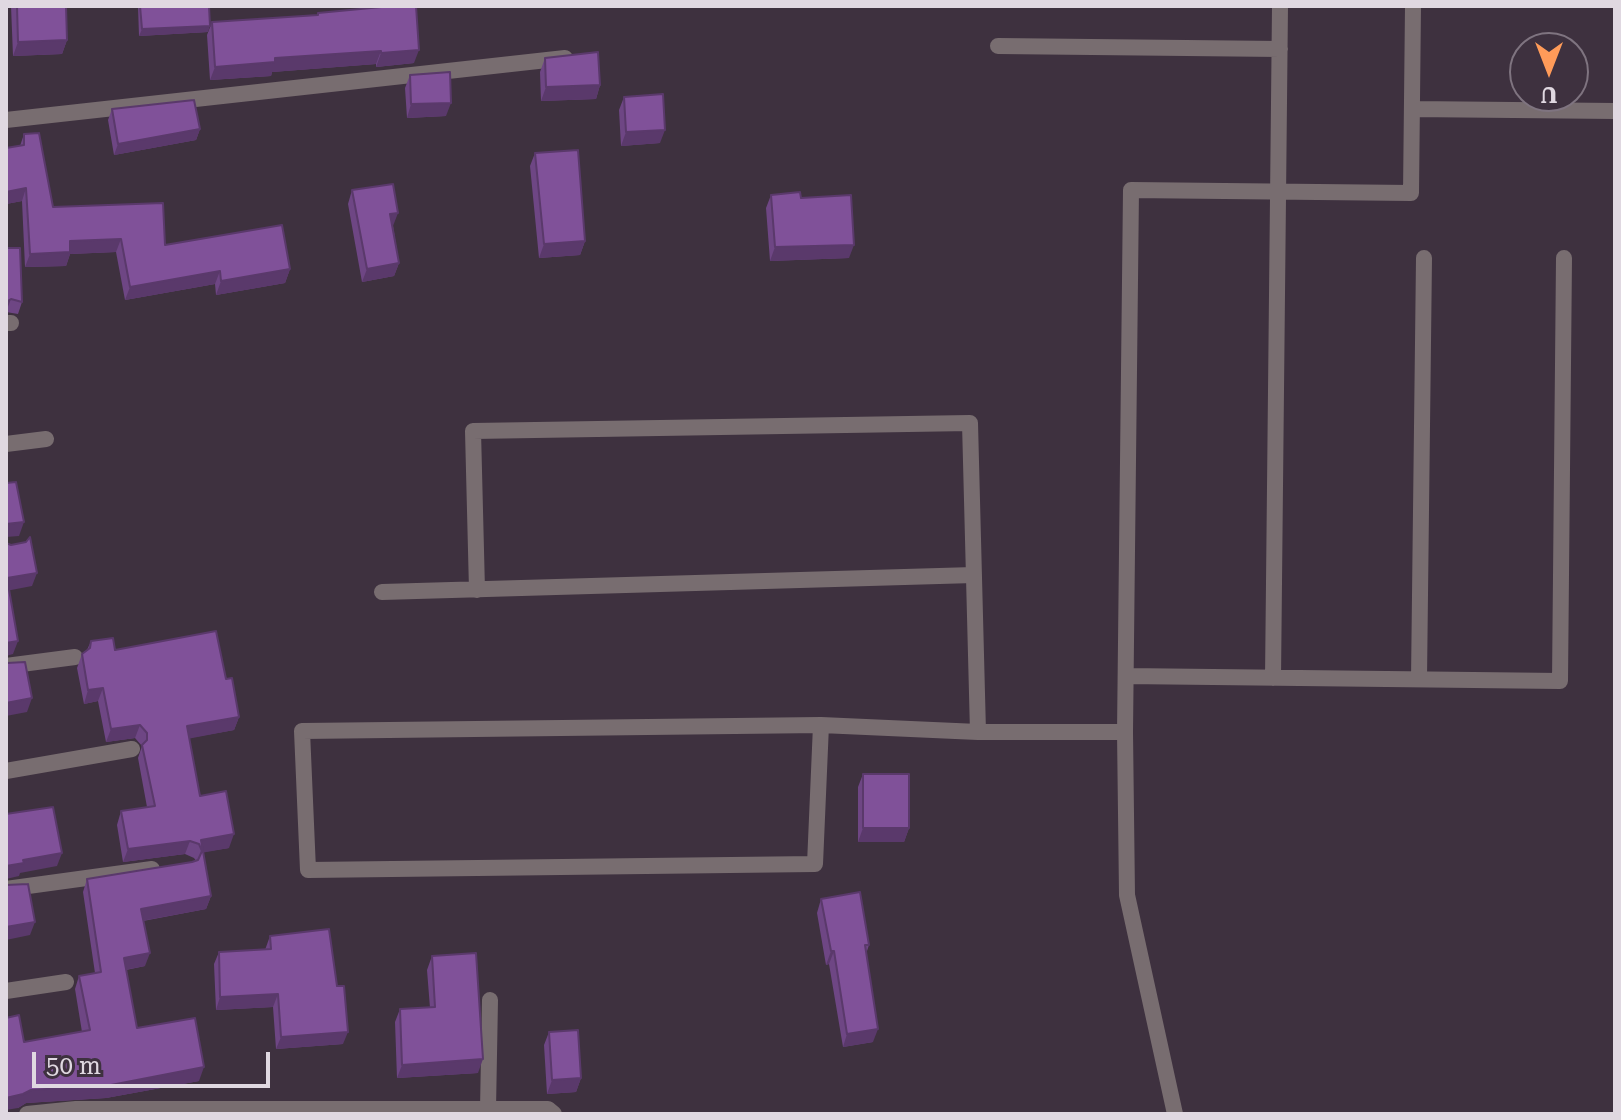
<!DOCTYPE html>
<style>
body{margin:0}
#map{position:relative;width:1621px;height:1120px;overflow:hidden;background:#3e313f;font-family:"Roboto Serif",serif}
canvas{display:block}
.frame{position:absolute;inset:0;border:8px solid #e0d8e1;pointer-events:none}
.north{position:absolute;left:1509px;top:32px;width:80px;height:80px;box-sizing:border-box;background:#3e313f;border:2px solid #7f7480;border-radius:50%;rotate:180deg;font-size:22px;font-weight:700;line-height:32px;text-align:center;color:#e0d8e1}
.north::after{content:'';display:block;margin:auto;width:28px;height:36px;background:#ff9b59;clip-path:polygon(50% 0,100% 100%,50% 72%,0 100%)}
.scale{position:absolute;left:32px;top:1052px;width:238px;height:36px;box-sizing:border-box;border:4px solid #e0d8e1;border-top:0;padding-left:10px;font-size:24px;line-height:28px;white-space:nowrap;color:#e0d8e1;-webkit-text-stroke:6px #3e313f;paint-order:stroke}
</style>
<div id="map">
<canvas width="1621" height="1120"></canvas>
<div class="frame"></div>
<div class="north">U</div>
<div class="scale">50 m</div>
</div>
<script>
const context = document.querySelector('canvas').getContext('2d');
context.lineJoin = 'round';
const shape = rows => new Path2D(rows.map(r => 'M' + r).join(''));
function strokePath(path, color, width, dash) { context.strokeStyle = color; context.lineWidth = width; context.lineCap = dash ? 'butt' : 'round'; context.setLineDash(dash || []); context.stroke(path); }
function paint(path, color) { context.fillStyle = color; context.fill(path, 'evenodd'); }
strokePath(shape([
 [998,46,1280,49],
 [1412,109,1615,111],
 [6,120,565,58],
 [6,323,11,323],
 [6,444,46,439],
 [477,590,473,431,970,423,978,732],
 [382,592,974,575],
 [6,666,75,657],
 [1126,676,1560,681,1564,258],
 [1273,678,1280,6],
 [1419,679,1424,258],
 [821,725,815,864,308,870,302,731,821,725,978,732,1125,732],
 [6,771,132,749],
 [6,889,152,869],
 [6,991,66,982],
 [488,1109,490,1000],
 [27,1114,76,1109,548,1109,554,1114],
 [1175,1114,1127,895,1125,732,1131,190,1411,193,1413,6]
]), '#786d70', 16);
paint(shape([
 [11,6,66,6,67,40,62,54,13,56],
 [138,6,209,6,208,32,139,36],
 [318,13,414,63,376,67,376,64,272,72,271,76,210,80,207,35,212,22,317,15],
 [545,58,600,85,596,99,541,101,540,72],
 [410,75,446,116,407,118,405,88],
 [624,97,660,143,621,146,619,110],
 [112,109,200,129,196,140,114,155,108,120],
 [24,134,53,207,165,245,290,269,285,283,216,295,215,284,125,300,116,252,70,254,66,266,25,267,22,201,6,204,6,148,20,146],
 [535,153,585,241,580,255,539,258,530,166],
 [352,190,393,226,399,263,394,276,362,282,348,204],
 [771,195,801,198,849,258,770,261,766,208],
 [6,248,22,302,18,314,6,312],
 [91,641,115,650,226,679,239,717,234,730,189,738,200,796,229,848,203,852,211,896,206,909,143,921,145,966,126,970,137,1028,199,1081,106,1098,26,1103,18,1108,24,1042,82,1032,75,989,79,976,95,973,83,892,87,879,196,861,194,858,185,854,123,862,117,825,121,811,147,807,138,758,142,746,135,738,106,742,98,701,84,704,77,668,82,654,87,650],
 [863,774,909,828,904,842,858,842,858,787],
 [821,899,869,945,866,954,873,1042,843,1047,829,964,826,965,817,913],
 [270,936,343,1044,276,1049,273,1007,216,1010,214,964,219,952,265,950],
 [432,956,478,1073,397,1078,395,1022,400,1009,430,1008,427,970],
 [549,1032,581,1078,576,1092,547,1094,544,1045]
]), '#6e4684');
paint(shape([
 [210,26,208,32,139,36,142,29],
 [67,40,62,54,13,56,18,42],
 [419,50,414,63,376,67,381,53],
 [381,51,376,64,272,72,271,76,210,80,215,67,275,58],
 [600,85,596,99,541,101,546,87],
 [451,103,446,116,407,118,411,104],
 [200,129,196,140,114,155,118,144],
 [665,130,660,143,621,146,626,132],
 [26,188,22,201,6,204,6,192],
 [398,213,393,226,386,227,390,214],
 [121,239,116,252,70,254,66,266,25,267,30,254,70,241],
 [585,241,580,255,539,258,544,244],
 [854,245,849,258,770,261,775,247],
 [399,263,394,276,362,282,367,269],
 [290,269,285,283,216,295,221,281],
 [220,271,215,284,125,300,130,287],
 [11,299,6,312,6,302],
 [24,522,19,536,6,537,6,524],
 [37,573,32,586,6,591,7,578],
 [18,641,13,654,6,656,6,643],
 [103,688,98,701,84,704,88,690],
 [32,698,27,712,6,716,6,703],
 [239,717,234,730,182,740,187,726],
 [140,725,135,738,106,742,111,729],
 [863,828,909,828,904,842,858,842],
 [234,834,229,848,201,853,201,840],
 [190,841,185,854,123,862,128,849],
 [62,853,57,866,20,873,19,876,6,879,6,866,23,860],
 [211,896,206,909,136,922,141,909],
 [35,922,30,935,6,940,6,927],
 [831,951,834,951,829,964,826,965],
 [150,953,145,966,119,971,124,958],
 [278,994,273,1007,216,1010,220,997],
 [878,1029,873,1042,843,1047,847,1034],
 [348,1032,343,1044,276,1049,281,1037],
 [483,1059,478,1073,397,1078,402,1065],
 [204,1067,199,1081,106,1098,26,1103,18,1108,6,1110,6,1098,31,1090],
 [581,1078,576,1092,547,1094,552,1080]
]), '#5a396b');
const building = shape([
 [17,6,66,6,67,40,18,42,17,6],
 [140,6,209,6,210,26,142,29,140,6],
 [392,6,416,6,419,50,381,53,381,51,275,58,275,62,215,67,212,22,318,15,318,13,392,6],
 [598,52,600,85,546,87,545,58,598,52],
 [450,72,451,103,411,104,410,75,450,72],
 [663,94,665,130,626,132,624,97,663,94],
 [194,100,200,129,118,144,112,109,194,100],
 [39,133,53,207,163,203,165,245,282,225,290,269,221,281,220,271,130,287,121,239,70,241,70,252,30,254,26,188,6,192,6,148,24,145,24,134,39,133],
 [578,150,585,241,544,244,535,153,578,150],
 [393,184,398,213,390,214,399,263,367,269,352,190,393,184],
 [800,192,801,198,851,195,854,245,775,247,771,195,800,192],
 [6,248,20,248,22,302,11,299,6,302,6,248],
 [16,482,24,522,6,524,6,483,16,482],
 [30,537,37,573,7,578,18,641,6,643,6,543,11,545,26,542,30,537],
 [216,631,226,679,232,678,239,717,187,726,200,796,226,791,234,834,201,840,211,896,141,909,150,953,124,958,137,1028,195,1018,204,1067,111,1085,31,1090,23,1094,6,1098,6,1018,19,1015,24,1042,90,1030,79,976,101,972,87,879,192,862,198,860,202,851,199,844,190,841,128,849,121,811,155,806,142,745,147,740,147,733,140,725,111,729,103,688,88,690,82,654,90,648,91,641,113,638,115,650,216,631],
 [6,661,7,663,25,662,32,698,6,703,6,661],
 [863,774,909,774,909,828,863,828,863,774],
 [53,807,62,853,23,860,24,863,6,866,6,814,53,807],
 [28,884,35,922,6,927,6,885,28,884],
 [860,892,869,945,865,945,878,1029,847,1034,834,951,831,951,821,899,860,892],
 [329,929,337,986,344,986,348,1032,281,1037,278,994,220,997,219,952,271,949,270,936,329,929],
 [476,953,483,1059,402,1065,400,1009,435,1007,432,956,476,953],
 [578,1030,581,1078,552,1080,549,1032,578,1030]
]);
paint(building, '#805199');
strokePath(building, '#5a396b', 2);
</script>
